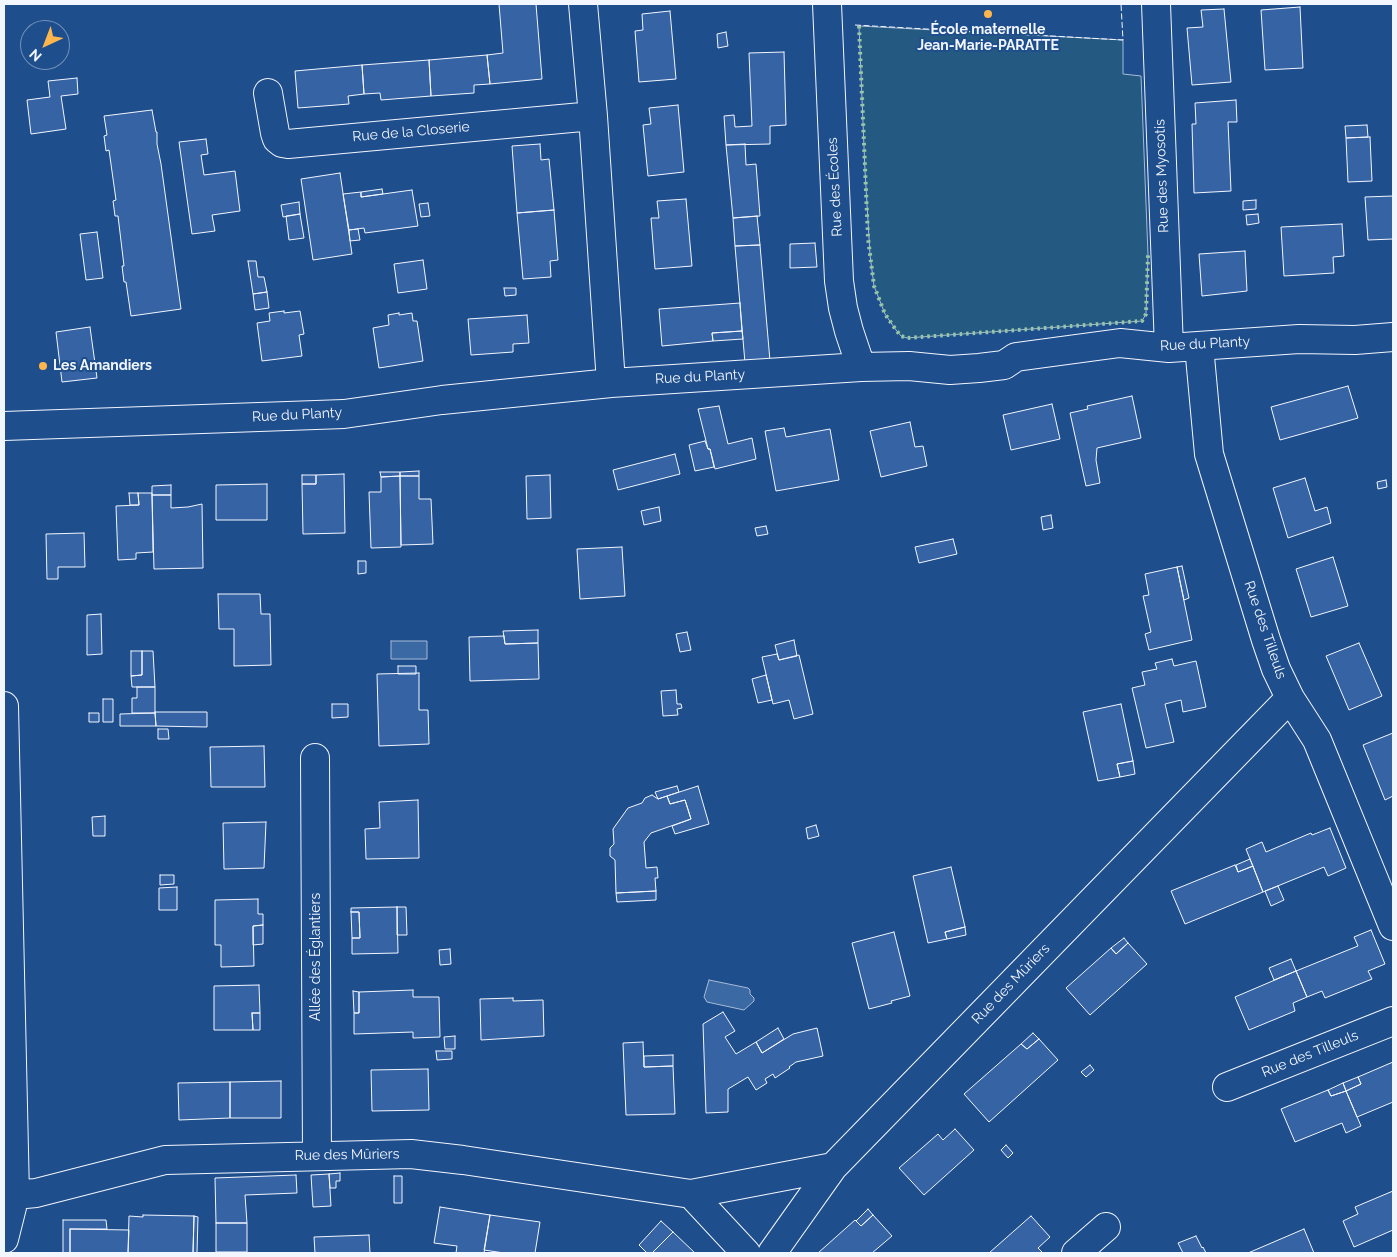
<!DOCTYPE html>
<meta charset="utf-8">
<style>
body{margin:0}
#map{position:relative;width:1397px;height:1257px;overflow:hidden;background:#1f4e8c;font-family:Raleway,sans-serif}
canvas{display:block}
.frame{position:absolute;inset:0;border:5px solid #f2f6ff;pointer-events:none}
.north{position:absolute;left:20px;top:20px;width:50px;height:50px;box-sizing:border-box;background:#1f4e8c;border:1px solid #7391ba;border-radius:50%;rotate:223deg;font-size:14px;font-weight:700;line-height:20px;text-align:center;color:#f2f6ff}
.north::after{content:'';display:block;margin:auto;width:18px;height:22px;background:#ffb74d;clip-path:polygon(50% 0,100% 100%,50% 72%,0 100%)}
</style>
<div id="map">
<canvas width="1397" height="1257"></canvas>
<div class="frame"></div>
<div class="north">N</div>
</div>
<script>
const context = document.querySelector('canvas').getContext('2d');
context.lineJoin = 'round';
function paint(path, color) { context.fillStyle = color; context.fill(path, 'evenodd'); }
const shape = rows => new Path2D(rows.map(r => 'M' + r).join(''));
function strokePath(path, color, width, dash) { context.strokeStyle = color; context.lineWidth = width; context.lineCap = dash ? 'butt' : 'round'; context.setLineDash(dash || []); context.stroke(path); }
function label(font, color, halo, rows, align = 'center') {
  context.font = font + ' Raleway,sans-serif'; context.lineWidth = 4; context.setLineDash([]); context.textBaseline = 'middle'; context.strokeStyle = halo; context.fillStyle = color; for (const [text, x, y, turn = 0] of rows) {
    context.save(); context.translate(x, y); context.rotate((+turn || 0) * Math.PI / 180); context.textAlign = isNaN(turn) ? turn : align; if (halo) context.strokeText(text, 0, 0); context.fillText(text, 0, 0); context.restore();
  }
}
const green = shape([
 [859,26,1123,40,1123,74,1141,76,1148,255,1146,314,1142,321,907,338,901,336,896,330,885,314,874,286,870,255,865,171,859,26]
]);
paint(green, '#245a82');
strokePath(green, '#a8bbd7', 1);
const water = shape([
 [391,641,427,641,427,659,391,659,391,641],
 [709,980,748,988,750,990,750,994,754,998,754,1001,744,1010,707,1002,704,997,709,980]
]);
paint(water, '#3b69a3');
strokePath(water, '#a8bbd7', 1);
const building = shape([
 [499,4,536,4,542,79,490,84,487,55,503,53,499,4],
 [1300,7,1303,68,1265,70,1261,10,1300,7],
 [1224,9,1231,82,1192,85,1187,28,1203,27,1201,10,1224,9],
 [670,11,676,79,639,82,635,31,643,30,642,14,670,11],
 [726,32,728,46,718,48,717,34,726,32],
 [784,52,786,125,770,126,770,144,726,145,724,116,734,115,735,127,752,126,749,53,784,52],
 [487,55,490,84,474,85,474,93,431,96,429,60,487,55],
 [429,60,431,96,381,100,380,93,364,94,362,65,429,60],
 [362,65,364,94,348,96,349,104,298,108,295,71,362,65],
 [77,78,78,94,61,96,66,129,31,134,27,100,50,97,48,81,77,78],
 [1236,100,1237,122,1228,122,1231,191,1194,193,1192,124,1196,124,1195,103,1236,100],
 [678,105,684,172,648,176,643,125,651,124,649,108,678,105],
 [152,110,156,132,157,132,157,144,161,164,181,309,131,316,126,282,124,282,122,266,124,266,118,216,115,216,113,201,116,200,109,150,106,151,104,136,107,135,104,116,152,110],
 [1367,125,1368,137,1346,138,1345,126,1367,125],
 [1370,137,1372,181,1348,182,1346,138,1370,137],
 [206,139,208,154,201,155,204,175,235,171,240,211,212,215,215,231,192,234,179,142,206,139],
 [540,144,541,160,549,159,554,210,517,213,512,146,540,144],
 [745,144,746,165,756,164,760,216,733,218,726,145,745,144],
 [340,173,352,254,313,260,301,179,340,173],
 [382,189,383,194,361,197,361,192,382,189],
 [412,190,418,226,365,233,364,228,349,230,343,194,361,192,361,197,412,190],
 [1393,196,1393,239,1368,240,1365,197,1393,196],
 [686,199,692,266,655,269,651,218,659,218,657,201,686,199],
 [1256,200,1256,209,1243,210,1243,201,1256,200],
 [299,202,300,214,283,217,281,205,299,202],
 [428,203,430,216,421,217,419,204,428,203],
 [554,210,558,260,550,261,551,277,523,279,517,213,554,210],
 [300,214,304,238,289,240,286,216,300,214],
 [1258,214,1259,223,1247,225,1246,215,1258,214],
 [757,216,760,245,735,246,733,218,757,216],
 [1342,224,1344,256,1333,257,1334,273,1284,276,1281,227,1342,224],
 [358,229,360,240,350,241,349,230,358,229],
 [97,232,103,278,86,280,80,234,97,232],
 [815,243,817,267,790,268,790,244,815,243],
 [760,245,770,361,745,363,735,246,760,245],
 [1245,251,1247,291,1202,296,1199,254,1245,251],
 [423,260,427,289,398,293,394,264,423,260],
 [248,261,256,261,258,277,264,277,267,292,253,294,248,261],
 [504,288,516,288,516,295,505,296,504,288],
 [267,292,269,308,255,310,253,294,267,292],
 [740,303,742,331,712,333,713,341,662,346,659,309,740,303],
 [284,311,284,313,300,311,304,334,299,335,302,356,262,361,257,323,270,321,269,313,284,311],
 [399,313,399,315,412,313,413,321,417,321,423,361,379,368,373,328,389,325,388,315,399,313],
 [527,315,529,343,513,344,513,352,471,355,468,319,527,315],
 [90,327,97,378,62,382,56,332,90,327],
 [742,331,743,339,713,341,712,333,742,331],
 [1348,386,1358,418,1280,440,1271,407,1348,386],
 [1132,396,1141,438,1097,448,1096,460,1100,483,1086,486,1070,413,1088,409,1087,406,1132,396],
 [1052,404,1060,439,1011,450,1003,415,1052,404],
 [719,406,728,444,752,438,756,459,715,469,710,449,708,449,698,409,719,406],
 [910,422,915,447,923,446,927,466,881,477,870,431,910,422],
 [784,428,786,437,830,429,839,480,776,491,765,431,784,428],
 [705,441,708,449,710,449,714,467,695,471,689,445,705,441],
 [675,454,680,474,618,490,613,470,675,454],
 [419,471,419,476,400,476,400,472,419,471],
 [380,472,400,472,400,476,381,477,380,472],
 [344,474,345,533,303,534,302,484,316,484,316,475,344,474],
 [302,475,316,475,316,484,302,484,302,475],
 [550,475,551,518,527,519,526,476,550,475],
 [400,476,419,476,419,499,431,499,433,544,401,545,400,476],
 [400,476,401,547,371,548,369,492,381,492,381,477,400,476],
 [1305,478,1315,511,1327,507,1331,523,1288,538,1273,488,1305,478],
 [1386,480,1387,487,1378,489,1377,482,1386,480],
 [267,484,267,520,216,520,216,485,267,484],
 [171,485,171,495,152,495,152,486,171,485],
 [129,493,138,493,139,505,130,505,129,493],
 [138,493,152,493,153,552,136,553,136,559,118,560,116,506,139,505,138,493],
 [152,495,171,495,171,508,188,507,202,504,203,568,154,569,152,495],
 [659,507,661,521,644,525,641,511,659,507],
 [1051,515,1053,528,1043,530,1041,517,1051,515],
 [766,526,768,534,757,536,755,528,766,526],
 [84,533,85,567,58,567,58,579,47,579,46,534,84,533],
 [953,539,957,554,919,563,915,547,953,539],
 [622,547,625,596,580,599,577,549,622,547],
 [1333,557,1348,606,1311,617,1296,569,1333,557],
 [358,561,366,561,366,573,358,574,358,561],
 [1182,566,1189,598,1184,600,1177,567,1182,566],
 [1177,567,1192,640,1149,650,1145,634,1151,632,1143,596,1149,595,1145,574,1177,567],
 [218,594,260,594,261,614,270,614,271,665,234,666,234,629,219,629,218,594],
 [101,614,102,654,87,655,87,615,101,614],
 [538,630,538,643,505,644,503,631,538,630],
 [687,632,691,650,680,652,676,634,687,632],
 [504,636,505,644,538,643,539,679,470,681,469,637,504,636],
 [794,640,797,656,779,660,775,645,794,640],
 [1359,643,1382,696,1349,710,1326,656,1359,643],
 [131,651,142,651,142,675,131,676,131,651],
 [142,651,153,651,155,687,132,687,131,676,142,675,142,651],
 [777,654,779,660,799,655,813,714,794,719,789,700,773,704,762,657,777,654],
 [1172,659,1174,666,1196,661,1206,707,1183,712,1181,700,1165,704,1174,742,1146,748,1132,688,1145,685,1142,672,1157,669,1155,663,1172,659],
 [398,666,416,666,416,674,398,674,398,666],
 [419,673,419,710,428,710,429,744,379,746,377,674,419,673],
 [766,675,772,700,758,703,752,679,766,675],
 [137,687,155,687,155,713,132,713,132,698,137,698,137,687],
 [676,690,677,704,681,704,682,708,677,709,678,715,663,716,661,691,676,690],
 [103,699,113,699,113,722,103,722,103,699],
 [332,704,348,704,348,717,332,718,332,704],
 [1121,704,1133,761,1117,764,1120,777,1098,781,1083,712,1121,704],
 [155,712,207,712,207,727,156,726,155,712],
 [89,713,99,713,99,722,89,722,89,713],
 [155,713,156,726,120,726,120,714,155,713],
 [158,729,168,729,169,739,158,739,158,729],
 [1393,733,1393,796,1385,800,1363,745,1393,733],
 [264,746,265,787,211,787,210,747,264,746],
 [1133,761,1135,774,1120,777,1117,764,1133,761],
 [677,786,679,792,658,799,655,792,677,786],
 [698,786,709,824,675,834,672,826,691,819,685,800,670,804,667,796,698,786],
 [652,795,658,799,667,796,670,804,685,800,691,819,651,833,644,842,646,868,657,867,658,878,655,878,656,891,616,893,615,860,610,856,610,848,614,844,613,829,628,808,642,803,645,798,652,795],
 [418,800,419,858,366,859,365,829,380,828,379,802,418,800],
 [105,816,105,836,93,836,92,817,105,816],
 [266,822,264,868,224,869,223,823,266,822],
 [816,825,819,836,808,839,806,828,816,825],
 [1330,828,1346,868,1328,876,1324,867,1263,892,1246,849,1262,842,1266,852,1311,833,1312,835,1330,828],
 [1250,859,1253,866,1238,872,1236,865,1250,859],
 [1235,865,1238,872,1253,866,1263,892,1185,924,1171,891,1235,865],
 [951,867,965,927,945,932,947,939,928,943,913,876,951,867],
 [160,875,174,875,174,884,160,885,160,875],
 [1278,886,1284,900,1271,906,1265,891,1278,886],
 [177,887,177,910,159,910,159,888,177,887],
 [656,891,656,900,617,902,616,893,656,891],
 [258,899,258,914,263,914,263,925,253,926,254,966,221,967,221,945,215,945,215,900,258,899],
 [397,907,406,907,407,935,397,935,397,907],
 [397,907,398,953,352,954,352,938,360,938,359,912,351,912,351,908,397,907],
 [351,912,359,912,360,938,352,938,351,912],
 [263,925,263,944,253,945,253,926,263,925],
 [965,927,966,935,947,939,945,932,965,927],
 [1371,930,1385,964,1368,971,1372,979,1325,998,1322,991,1307,997,1296,971,1358,946,1354,937,1371,930],
 [894,932,910,996,891,1001,892,1003,869,1009,852,943,894,932],
 [1124,938,1128,943,1116,954,1111,948,1124,938],
 [1128,943,1147,964,1090,1015,1066,988,1111,948,1116,954,1128,943],
 [450,949,451,964,440,965,439,950,450,949],
 [1291,959,1296,971,1274,980,1269,968,1291,959],
 [1296,971,1307,997,1293,1003,1295,1011,1249,1030,1235,997,1296,971],
 [259,985,260,1013,252,1013,253,1030,214,1030,214,986,259,985],
 [413,990,413,997,439,997,440,1037,413,1038,413,1032,354,1034,354,1013,359,1013,359,992,413,990],
 [353,991,359,992,359,1013,354,1013,353,991],
 [513,998,513,1001,543,1000,544,1036,481,1040,480,999,513,998],
 [723,1012,735,1031,725,1037,736,1054,756,1042,762,1053,793,1034,817,1028,823,1056,796,1062,789,1067,790,1068,775,1078,773,1074,765,1079,767,1083,756,1090,748,1077,728,1089,728,1112,706,1113,703,1024,723,1012],
 [252,1013,260,1013,260,1030,253,1030,252,1013],
 [778,1028,784,1039,762,1053,756,1042,778,1028],
 [1033,1033,1039,1039,1027,1049,1021,1044,1033,1033],
 [455,1036,455,1049,445,1049,444,1037,455,1036],
 [1039,1039,1058,1060,989,1122,964,1094,1021,1044,1027,1049,1039,1039],
 [643,1042,644,1067,673,1066,675,1114,626,1115,623,1043,643,1042],
 [436,1051,452,1051,452,1059,437,1060,436,1051],
 [673,1055,673,1066,644,1067,644,1056,673,1055],
 [1393,1062,1393,1102,1357,1117,1346,1091,1361,1084,1358,1077,1393,1062],
 [1090,1065,1094,1070,1086,1077,1081,1072,1090,1065],
 [428,1069,429,1110,372,1111,371,1070,428,1069],
 [1358,1077,1361,1084,1346,1091,1343,1083,1358,1077],
 [281,1081,281,1118,230,1118,230,1082,281,1081],
 [230,1082,230,1118,179,1120,178,1083,230,1082],
 [1343,1083,1346,1091,1331,1096,1328,1090,1343,1083],
 [1328,1090,1331,1096,1346,1091,1361,1126,1346,1133,1342,1123,1295,1142,1281,1109,1328,1090],
 [955,1129,974,1150,924,1195,899,1168,938,1134,943,1140,955,1129],
 [1006,1145,1013,1153,1008,1158,1001,1150,1006,1145],
 [340,1173,340,1181,336,1181,336,1188,330,1188,329,1174,340,1173],
 [329,1174,331,1206,313,1207,311,1175,329,1174],
 [296,1175,297,1193,245,1195,247,1223,216,1223,215,1178,296,1175],
 [394,1176,402,1176,402,1203,394,1203,394,1176],
 [1393,1191,1393,1230,1354,1247,1343,1221,1358,1214,1355,1207,1393,1191],
 [440,1207,490,1215,484,1253,456,1253,457,1246,434,1243,440,1207],
 [868,1209,873,1215,861,1226,856,1221,868,1209],
 [143,1215,194,1216,193,1253,128,1253,129,1216,143,1217,143,1215],
 [490,1215,540,1222,535,1253,504,1253,484,1250,490,1215],
 [873,1215,892,1236,872,1253,818,1253,855,1220,861,1226,873,1215],
 [194,1216,198,1217,197,1253,193,1253,194,1216],
 [1031,1216,1050,1237,1038,1248,1043,1253,989,1253,1031,1216],
 [63,1220,106,1220,107,1229,70,1229,70,1253,63,1253,63,1220],
 [661,1221,673,1232,652,1253,647,1253,639,1245,661,1221],
 [216,1223,247,1223,247,1252,216,1252,216,1223],
 [70,1229,129,1230,128,1253,70,1253,70,1229],
 [1304,1229,1314,1253,1248,1253,1304,1229],
 [673,1232,695,1253,652,1253,673,1232],
 [369,1235,370,1253,315,1253,314,1237,369,1235],
 [1196,1236,1202,1248,1203,1247,1206,1253,1183,1253,1178,1243,1196,1236]
]);
paint(building, '#3563a3');
strokePath(building, '#f2f6ff', 1);
const street = shape([
 [583,4,593,116,611,383],
 [827,4,839,281,843,308,849,331,861,367],
 [1156,4,1169,348],
 [268,93,275,133,277,139,282,143,288,144,593,116],
 [1199,346,1209,454,1266,640,1276,669,1290,698,1317,740,1393,926],
 [4,426,344,414,442,400,611,383,861,367,909,366,950,370,979,368,1004,365,1016,357,1120,343,1169,348,1299,339,1355,340,1393,337],
 [4,706,15,1195,4,1239],
 [315,758,317,1156],
 [1227,1087,1393,1021],
 [691,1194,833,1167,1290,698],
 [4,1196,36,1193,165,1160,411,1154,463,1160,691,1194,746,1253],
 [772,1253,833,1167],
 [1076,1253,1106,1227]
]);
strokePath(street, '#f2f6ff', 30);
strokePath(street, '#1f4e8c', 28);
strokePath(shape([
 [859,26,868,238,874,286,885,314,896,330,901,336,907,338,1142,321,1146,314,1148,255]
]), '#97c8a6', 4, [2.5, 4]);
strokePath(shape([
 [855,25,1123,40,1121,4]
]), '#f2f6ff', 1, [6, 2.5]);
for (const [x, y, r, color] of [
 [988,14,5,"#ffb74d"],
 [43,366,5,"#ffb74d"]
]) { const dot = new Path2D(); dot.arc(x, y, r, 0, 2 * Math.PI); context.fillStyle = color; context.fill(dot); strokePath(dot, '#1f4e8c', 2); }
label('bold 14px', '#f2f6ff', '#1f4e8c', [
 ["École maternelle",988,30],
 ["Jean-Marie-PARATTE",988,46],
 ["Les Amandiers",53,366,"left"]
]);
label('14px', '#f2f6ff', '#1f4e8c', [
 ["Rue de la Closerie",411,132,-5],
 ["Rue des Myosotis",1162,176,-92],
 ["Rue des Écoles",835,187,-93],
 ["Rue du Planty",1205,344,-3],
 ["Rue du Planty",700,377,-3],
 ["Rue du Planty",297,415,-3],
 ["Rue des Tilleuls",1265,630,71],
 ["Allée des Églantiers",316,957,-90],
 ["Rue des Mûriers",1011,984,-46],
 ["Rue des Tilleuls",1310,1054,-22],
 ["Rue des Mûriers",347,1155,-1]
]);
</script>
